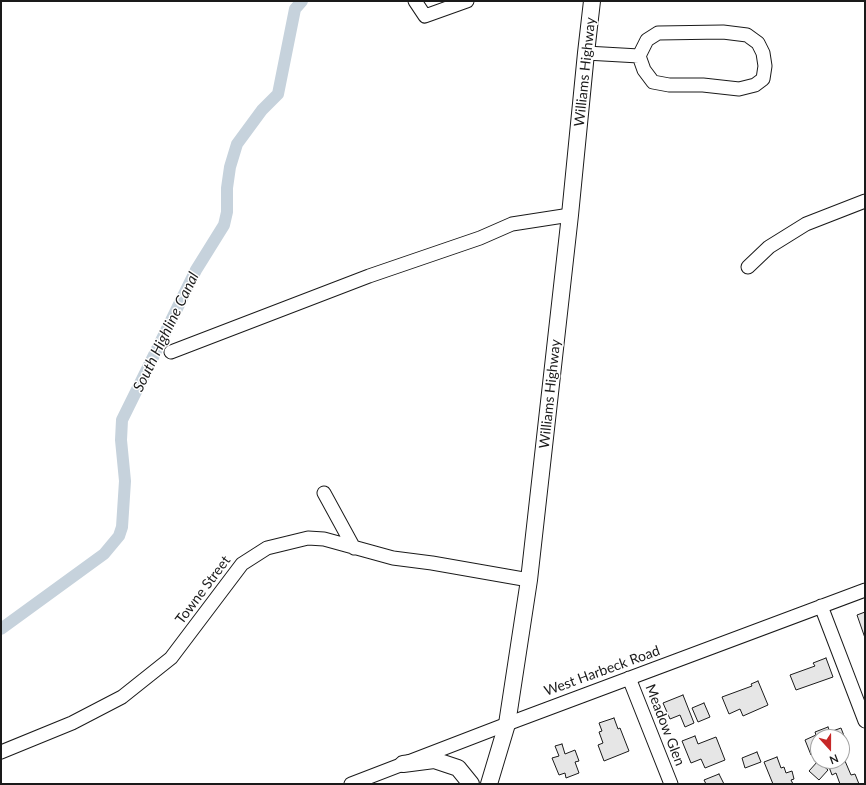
<!DOCTYPE html>
<style>
body{margin:0}
#map{position:relative;width:866px;height:785px;overflow:hidden;background:#fff;font-family:Lato,sans-serif}
canvas{display:block}
.frame{position:absolute;inset:0;border:2px solid #1a1a1a;pointer-events:none}
.north{position:absolute;left:810px;top:729px;width:40px;height:40px;box-sizing:border-box;background:#fff;border:1px solid #a3a3a3;border-radius:50%;rotate:159deg;font-size:11px;font-weight:700;line-height:16px;text-align:center;color:#1a1a1a}
.north::after{content:'';display:block;margin:auto;width:14px;height:18px;background:#c62828;clip-path:polygon(50% 0,100% 100%,50% 72%,0 100%)}
</style>
<div id="map">
<canvas width="866" height="785"></canvas>
<div class="frame"></div>
<div class="north">N</div>
</div>
<script>
const context = document.querySelector('canvas').getContext('2d');
context.lineJoin = 'round';
const shape = rows => new Path2D(rows.map(r => 'M' + r).join(''));
function strokePath(path, color, width, dash) { context.strokeStyle = color; context.lineWidth = width; context.lineCap = dash ? 'butt' : 'round'; context.setLineDash(dash || []); context.stroke(path); }
function paint(path, color) { context.fillStyle = color; context.fill(path, 'evenodd'); }
function label(font, color, halo, rows, align = 'center') {
  context.font = font + ' Lato,sans-serif'; context.lineWidth = 3; context.setLineDash([]); context.textBaseline = 'middle'; context.strokeStyle = halo; context.fillStyle = color; for (const [text, x, y, turn = 0] of rows) {
    context.save(); context.translate(x, y); context.rotate((+turn || 0) * Math.PI / 180); context.textAlign = isNaN(turn) ? turn : align; if (halo) context.strokeText(text, 0, 0); context.fillText(text, 0, 0); context.restore();
  }
}
strokePath(shape([
 [1,629,104,554,119,536,122,527,125,481,121,440,122,420,196,270,224,225,227,212,227,188,230,167,237,144,262,110,278,94,295,9,302,1]
]), '#c6d2dc', 12);
const building = shape([
 [865,612,865,638,857,615,865,612],
 [826,658,833,677,796,690,790,675,815,666,813,663,826,658],
 [758,681,768,705,743,716,740,709,729,714,722,697,752,686,751,684,758,681],
 [683,695,694,723,685,727,680,715,670,719,663,703,683,695],
 [704,703,710,717,698,722,692,708,704,703],
 [614,718,618,729,620,728,629,751,604,761,598,745,603,743,599,732,602,731,599,723,614,718],
 [828,727,830,732,841,728,846,741,842,743,842,737,818,737,818,753,811,755,805,740,816,735,815,732,828,727],
 [695,736,698,744,716,737,725,760,705,768,701,759,691,763,682,741,695,736],
 [562,744,565,754,575,750,579,761,575,762,579,773,566,778,565,773,559,775,552,758,559,756,555,746,562,744],
 [757,752,761,762,745,768,742,758,757,752],
 [777,757,781,768,784,767,786,773,792,771,794,779,791,780,793,784,773,784,764,762,777,757],
 [818,761,828,770,819,780,809,771,818,761],
 [845,761,851,775,855,774,859,784,840,784,836,773,832,775,829,767,845,761],
 [719,774,724,784,706,784,704,780,719,774]
]);
paint(building, '#e6e6e6');
strokePath(building, '#1a1a1a', 1);
const minor = shape([
 [415,1,425,16,467,1],
 [586,53,639,56,644,70,653,82,669,85,703,85,739,89,755,85,763,79,765,66,763,53,758,43,747,35,723,32,658,33,647,40,639,56],
 [748,267,769,247,806,224,865,201],
 [171,352,369,276,480,238,512,224,570,215],
 [324,493,354,548],
 [821,606,865,721],
 [629,678,671,784],
 [1,752,72,723,122,697,171,658,242,564,267,548,308,538,324,539,393,558,432,563,529,580],
 [351,784,507,724,865,590]
]);
const major = shape([
 [403,764,434,760,458,768,471,784],
 [489,784,507,724,529,580,570,215,586,53,592,1]
]);
strokePath(minor, '#1a1a1a', 15);
strokePath(major, '#1a1a1a', 18);
strokePath(minor, '#fff', 13);
strokePath(major, '#fff', 16);
label('14px', '#1a1a1a', '#fff', [
 ["Williams Highway",585,72,-84],
 ["Williams Highway",550,394,-84],
 ["Towne Street",203,590,-53],
 ["West Harbeck Road",602,671,-20],
 ["Meadow Glen",665,725,69]
]);
label('italic 15px', '#1a1a1a', '#fff', [
 ["South Highline Canal",166,332,-64]
]);
</script>
